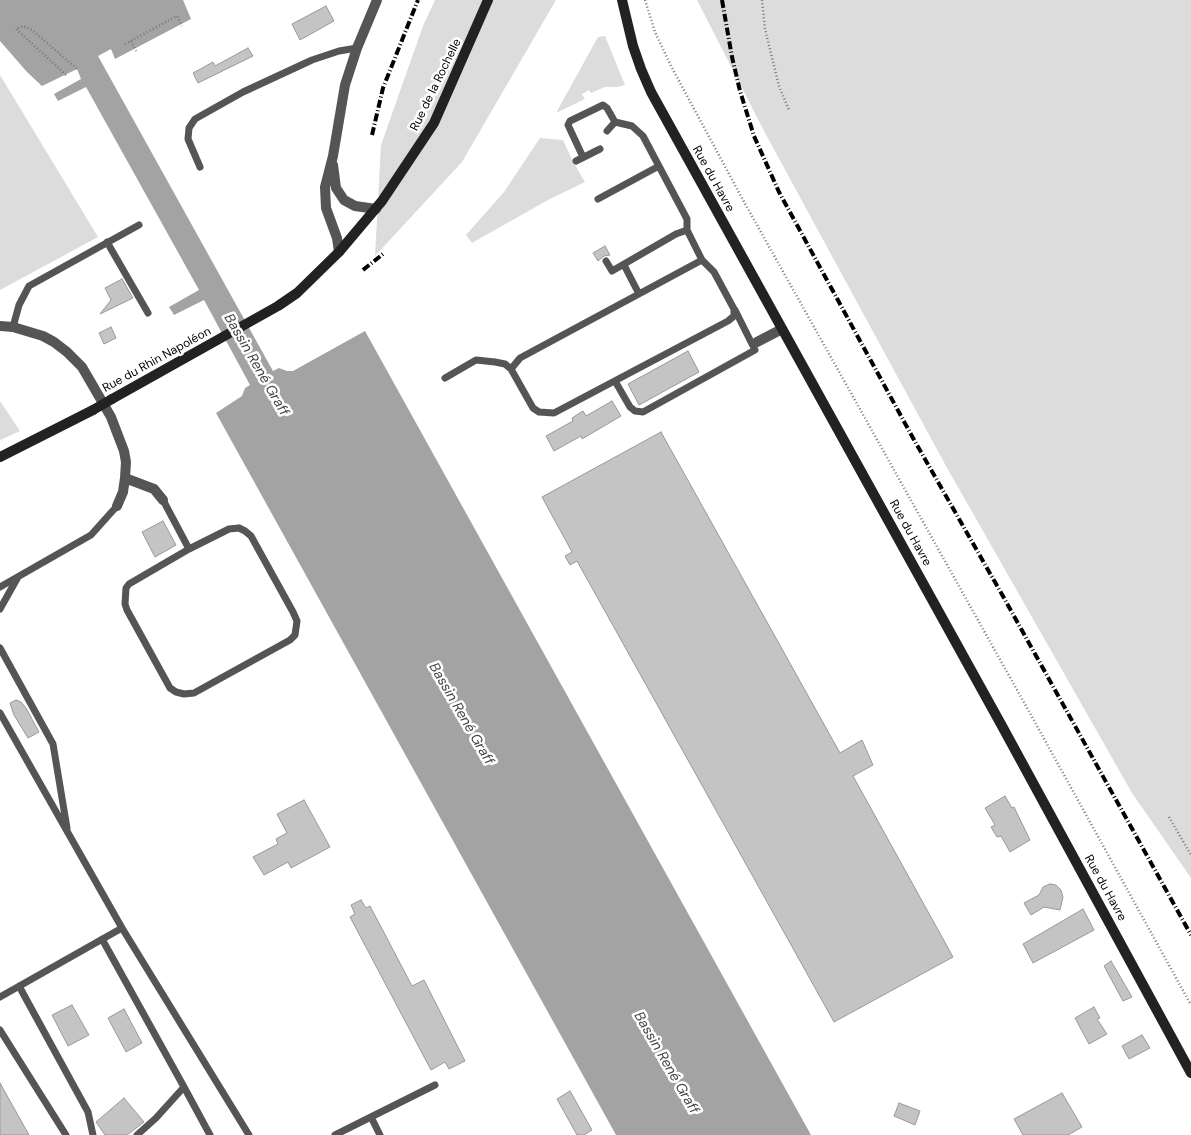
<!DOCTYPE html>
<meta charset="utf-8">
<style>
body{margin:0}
canvas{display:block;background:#fff}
</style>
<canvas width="1191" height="1135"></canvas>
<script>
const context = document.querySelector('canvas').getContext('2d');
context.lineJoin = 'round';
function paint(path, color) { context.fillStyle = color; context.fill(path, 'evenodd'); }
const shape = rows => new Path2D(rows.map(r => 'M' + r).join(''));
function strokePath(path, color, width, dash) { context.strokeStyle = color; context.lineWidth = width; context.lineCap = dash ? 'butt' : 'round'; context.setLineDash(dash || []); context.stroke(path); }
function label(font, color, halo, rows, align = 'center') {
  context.font = font + ' "DM Sans",sans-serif'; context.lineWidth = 5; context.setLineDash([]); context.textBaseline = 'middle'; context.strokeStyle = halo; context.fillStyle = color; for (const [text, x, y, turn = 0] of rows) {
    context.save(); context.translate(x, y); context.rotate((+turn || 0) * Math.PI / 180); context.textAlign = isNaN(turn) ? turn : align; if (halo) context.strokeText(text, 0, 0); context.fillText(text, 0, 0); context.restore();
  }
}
paint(shape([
 [435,0,556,0,462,162,375,256,381,145,423,26],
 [697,0,1191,0,1191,878,1132,793,946,466,764,131],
 [605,36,625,85,617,87,605,87,591,93,589,90,582,94,585,99,556,113,598,37],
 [0,75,98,237,0,290],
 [540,138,563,140,573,162,585,182,548,200,472,243,466,235,504,192],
 [0,401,20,431,0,440]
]), '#dcdcdc');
paint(shape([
 [0,0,183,0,191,19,115,59,111,49,98,56,273,371,279,368,287,371,293,371,365,331,811,1135,616,1135,216,413,242,396,245,388,250,385,204,300,174,315,169,307,199,290,86,87,58,101,54,94,81,79,77,69,42,86,27,72,0,41]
]), '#a3a3a3');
const building = shape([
 [326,6,334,21,300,40,292,24,326,6],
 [248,48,253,56,198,83,193,73,213,62,215,66,248,48],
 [605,246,610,255,604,256,598,261,593,253,605,246],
 [122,279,133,298,100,314,111,300,105,288,122,279],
 [111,327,116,338,104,344,99,333,111,327],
 [688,351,699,372,639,405,628,384,688,351],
 [612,401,621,416,582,439,581,436,554,451,546,436,573,421,572,418,583,411,586,416,612,401],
 [661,432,840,753,862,740,873,765,853,776,953,957,834,1022,577,561,570,565,565,556,572,552,542,497,661,432],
 [163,521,176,545,155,557,142,532,163,521],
 [16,700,21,702,26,708,39,732,28,738,14,715,10,703,16,700],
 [1005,796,1012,808,1014,807,1030,840,1010,852,1001,836,997,837,991,827,995,825,985,808,1005,796],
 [304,800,330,847,291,868,288,862,264,875,253,857,278,844,276,839,287,833,277,814,304,800],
 [1050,884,1056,885,1061,890,1063,897,1060,910,1044,907,1031,915,1024,903,1039,895,1043,887,1050,884],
 [361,900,366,908,370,906,412,986,424,980,465,1061,449,1069,445,1062,431,1070,350,917,355,914,351,905,361,900],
 [1083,909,1094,930,1033,963,1023,944,1083,909],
 [1111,961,1132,997,1123,1001,1104,966,1111,961],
 [72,1005,89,1035,68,1046,52,1015,72,1005],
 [1094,1007,1100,1018,1097,1019,1107,1034,1089,1044,1075,1018,1094,1007],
 [124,1009,142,1043,126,1052,108,1018,124,1009],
 [1142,1035,1150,1048,1129,1059,1122,1046,1142,1035],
 [0,1083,29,1135,0,1135,0,1083],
 [570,1091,592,1130,584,1135,577,1135,557,1099,570,1091],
 [1062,1093,1082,1127,1068,1135,1023,1135,1014,1119,1062,1093],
 [124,1098,144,1122,127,1135,105,1135,96,1122,124,1098],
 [899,1103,920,1111,915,1125,894,1116,899,1103]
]);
paint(building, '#c4c4c4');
strokePath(building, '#999', 1);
strokePath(shape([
 [645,0,655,32,671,66,743,200,1026,706,1191,1005],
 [762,0,765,29,779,86,789,110],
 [131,41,136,51],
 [125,44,177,16,182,26],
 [66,75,16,29,23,26,32,30,77,69],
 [1169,817,1191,855]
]), '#777', 2.5, [1, 2.5]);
strokePath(shape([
 [607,131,615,122],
 [576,161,600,149],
 [200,167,188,139,189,128,195,119,243,92,312,60,339,51,357,48],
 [598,199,659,166],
 [107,242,148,313],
 [606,261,612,271,676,234,687,230],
 [624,265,639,294],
 [13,327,19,305,29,286,139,225],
 [511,369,520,358,702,260],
 [445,378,476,360,495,362,505,364,511,369,533,408,539,412,554,413,728,321,734,316,734,309,714,272,702,260,687,230,687,219,643,136,632,126,615,122,607,108,603,105,570,121,568,125,583,157],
 [615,381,630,407,635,411,643,412,755,350,735,310],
 [163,500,189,549],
 [239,528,245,531,251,536,293,612,297,621,295,635,290,640,194,693,184,694,176,692,170,688,127,610,125,604,126,588,129,584,189,549,229,529,239,528],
 [0,587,91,535,117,506],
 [0,609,18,577],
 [0,648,53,744,67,828],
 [0,713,122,928,249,1135],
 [102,939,184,1087,156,1118,137,1135],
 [19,986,88,1112,93,1135],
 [0,997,122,928],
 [0,1030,66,1135],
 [184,1087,210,1135],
 [371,1117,380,1135],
 [335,1135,435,1085]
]), '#555', 7);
strokePath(shape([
 [333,165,336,188,344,200,355,206,376,209],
 [339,252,337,238,326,208,325,187,333,156,345,85,357,48,377,0],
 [0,326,13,327,43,336,54,342,67,352,82,367,111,417,124,451,126,462,125,478,123,492,117,506],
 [757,342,782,329],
 [125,478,154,489,163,500]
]), '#555', 10);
strokePath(shape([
 [622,0,633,46,641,69,651,92,1002,726,1191,1073],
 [112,399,278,306,297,293,339,252,382,201,434,123,488,0],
 [0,457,93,410]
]), '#222', 10);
strokePath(shape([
 [722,0,732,57,740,91,754,136,779,192,913,438,1004,598,1191,935],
 [372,135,383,88,418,0],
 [363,270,383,254]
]), '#000', 4, [8, 2.5, 1, 2.5]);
strokePath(shape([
 [93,410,112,399]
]), '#222', 10);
label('12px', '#000', '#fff', [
 ["Rue de la Rochelle",436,85,-64],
 ["Rue du Havre",713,179,61],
 ["Rue du Rhin Napoléon",157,360,-29],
 ["Rue du Havre",910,533,61],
 ["Rue du Havre",1105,888,61]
]);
label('italic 14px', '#444', '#fff', [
 ["Bassin René Graff",256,365,60],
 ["Bassin René Graff",461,714,60],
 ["Bassin René Graff",666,1063,60]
]);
</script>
